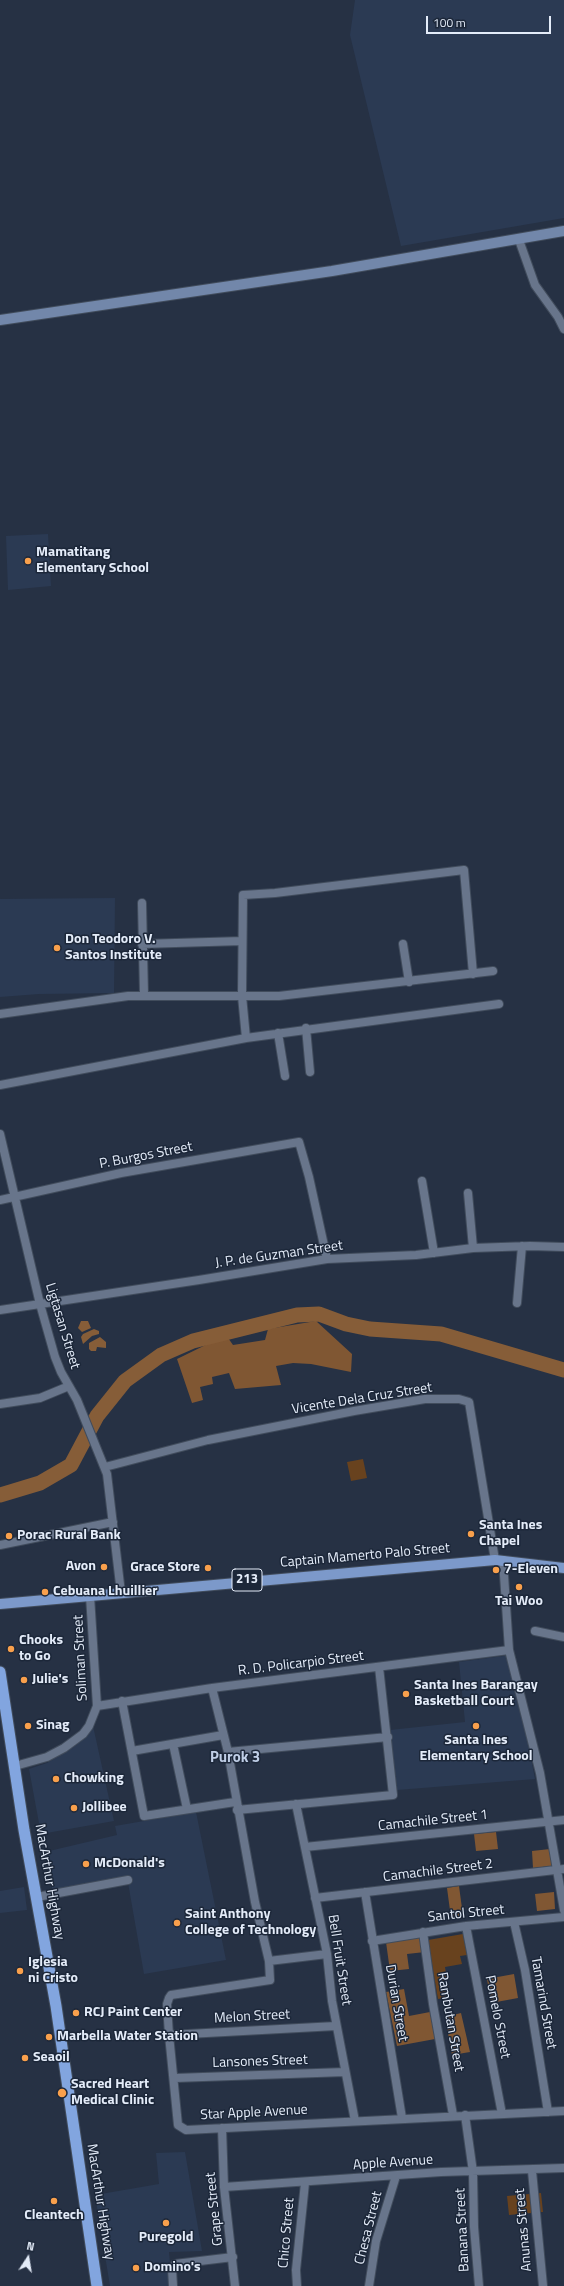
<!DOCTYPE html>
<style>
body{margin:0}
#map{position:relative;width:564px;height:2286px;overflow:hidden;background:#263144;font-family:"Titillium Web",sans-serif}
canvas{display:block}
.north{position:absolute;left:8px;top:2238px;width:40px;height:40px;-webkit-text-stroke:3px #1c2739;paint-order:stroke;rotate:12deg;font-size:11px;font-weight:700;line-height:16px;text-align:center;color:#e4ecf9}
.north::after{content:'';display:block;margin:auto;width:14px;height:18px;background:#e4ecf9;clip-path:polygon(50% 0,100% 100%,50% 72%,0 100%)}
.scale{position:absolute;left:426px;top:16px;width:125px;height:18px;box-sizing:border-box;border:2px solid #e4ecf9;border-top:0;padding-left:5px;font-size:12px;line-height:14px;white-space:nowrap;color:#e4ecf9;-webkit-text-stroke:3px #1c2739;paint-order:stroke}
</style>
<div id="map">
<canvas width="564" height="2286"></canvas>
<div class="north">N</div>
<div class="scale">100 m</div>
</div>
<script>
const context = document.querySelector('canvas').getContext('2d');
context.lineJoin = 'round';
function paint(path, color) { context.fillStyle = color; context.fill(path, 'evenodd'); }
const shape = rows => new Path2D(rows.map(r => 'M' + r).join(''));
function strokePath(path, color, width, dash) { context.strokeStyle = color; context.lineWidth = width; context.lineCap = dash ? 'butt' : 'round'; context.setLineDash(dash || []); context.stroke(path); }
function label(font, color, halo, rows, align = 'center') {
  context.font = font + ' "Titillium Web",sans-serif'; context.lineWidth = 3; context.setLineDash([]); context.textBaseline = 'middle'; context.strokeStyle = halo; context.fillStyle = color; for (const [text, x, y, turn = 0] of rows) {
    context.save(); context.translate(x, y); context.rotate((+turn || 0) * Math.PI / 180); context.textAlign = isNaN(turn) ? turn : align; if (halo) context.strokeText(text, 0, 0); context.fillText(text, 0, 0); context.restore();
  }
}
paint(shape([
 [355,0,564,0,564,218,401,246,350,35],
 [48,534,51,586,8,590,6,536],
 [115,898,114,993,39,994,0,997,0,899],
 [511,1655,535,1779,397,1790,390,1730,465,1722,459,1662],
 [93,1726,114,1821,41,1834,29,1769,47,1763,75,1746],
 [196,1812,226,1960,144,1974,127,1877,53,1893,45,1852,117,1835,115,1826],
 [24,1887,27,1910,0,1913,0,1891],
 [185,2152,202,2251,169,2252,172,2286,110,2286,95,2195,159,2184,156,2153]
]), '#2b3a53');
paint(shape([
 [363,1459,367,1478,351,1481,347,1462],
 [463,1934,467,1955,460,1956,462,1964,445,1967,450,1997,438,1999,428,1940],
 [541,2193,543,2212,509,2215,507,2196]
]), '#68421e');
paint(shape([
 [316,1321,352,1354,351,1372,311,1364,293,1363,276,1366,281,1385,235,1389,229,1373,212,1377,213,1384,200,1387,203,1400,192,1403,177,1359,226,1335,233,1345,265,1340,268,1329],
 [496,1832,498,1849,476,1851,474,1834],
 [550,1849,552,1866,533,1868,532,1851],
 [459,1886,463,1916,451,1918,447,1888],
 [554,1892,555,1909,537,1911,535,1894],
 [422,1936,425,1952,407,1954,409,1969,390,1971,386,1942],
 [514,1974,518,1998,491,2003,487,1979],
 [404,1989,409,2016,430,2012,435,2039,397,2046,386,1992],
 [461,2013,470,2052,452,2055,445,2017]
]), '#805733');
paint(shape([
 [81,1321,88,1321,91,1328,82,1332,78,1328],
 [94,1329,99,1331,99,1334,92,1336,83,1344,81,1337,83,1334],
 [100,1337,106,1342,106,1348,97,1347,96,1351,91,1351,89,1349,89,1343]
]), '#865d38');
strokePath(shape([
 [0,1495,40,1483,71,1465,97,1416,125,1381,161,1355,193,1341,297,1315,319,1314,346,1324,370,1329,441,1334,564,1370]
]), '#865d38', 15);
const minor = shape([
 [519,240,535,285,558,317,564,329],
 [142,903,144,995],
 [142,944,242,941],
 [403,944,409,982],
 [0,1014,128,996,279,996,493,971],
 [306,1028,310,1072],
 [278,1033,285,1076],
 [246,1038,242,996,243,895,275,893,464,870,473,974],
 [0,1085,246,1038,499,1004],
 [0,1134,40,1304,55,1357,61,1372,77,1400,107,1474,121,1593],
 [422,1181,434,1253],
 [468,1193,473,1248],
 [0,1200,121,1173,299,1142,309,1177,327,1259],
 [517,1303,522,1246],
 [0,1310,199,1280,327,1259,416,1255,473,1248,530,1246,564,1247],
 [0,1404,40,1398,69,1386],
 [105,1467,208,1440,354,1411,425,1399,459,1399,469,1402,495,1560],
 [0,1545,113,1522],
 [503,1560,509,1650,540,1773,564,1910],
 [535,1631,564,1637],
 [212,1688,228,1752,255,1902,269,1961,270,1980,171,1995,169,1998,167,2004,169,2035,178,2125,186,2130,564,2111],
 [122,1701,144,1816,235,1802],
 [97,1706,212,1688,509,1650],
 [173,1744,187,1809],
 [132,1751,223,1735],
 [228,1752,388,1737],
 [15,1766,47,1757,64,1748,83,1734,89,1726,97,1706,90,1596],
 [296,1804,327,1954,332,2001,355,2121],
 [237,1810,393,1795,379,1667],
 [305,1847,564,1820],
 [365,1892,402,2118],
 [37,1897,128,1880],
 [315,1898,564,1869],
 [514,1922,525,1970,548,2112],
 [466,1926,502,2114],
 [423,1932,433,2004,453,2115],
 [372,1941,466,1926,564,1917],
 [269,1961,327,1954],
 [169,2035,336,2026],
 [175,2078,345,2072],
 [465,2115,473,2172,474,2227,479,2286],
 [222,2128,224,2187,235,2286],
 [532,2171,543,2286],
 [224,2187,441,2172,564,2168],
 [173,2286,172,2269,175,2264,233,2257],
 [297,2286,296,2270,305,2183],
 [369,2286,376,2241,396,2176]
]);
const secondary = shape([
 [0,320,332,271,564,231]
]);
const primary = shape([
 [0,1604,495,1560,564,1568]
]);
const trunk = shape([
 [0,1672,24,1830,56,2006,97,2286]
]);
strokePath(minor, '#414c5c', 10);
strokePath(secondary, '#414c5c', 12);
strokePath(primary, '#414c5c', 12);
strokePath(trunk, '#414c5c', 13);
strokePath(minor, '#68758b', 8);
strokePath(secondary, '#7287aa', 10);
strokePath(primary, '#7c99ca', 10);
strokePath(trunk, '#82a5df', 11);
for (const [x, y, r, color] of [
 [28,561,4,"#f9a04c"],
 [57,948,4,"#f9a04c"],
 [471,1534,4,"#f9a04c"],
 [9,1536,4,"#f9a04c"],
 [104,1567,4,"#f9a04c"],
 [208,1568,4,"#f9a04c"],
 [496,1570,4,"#f9a04c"],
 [519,1587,4,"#f9a04c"],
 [45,1592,4,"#f9a04c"],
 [11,1649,4,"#f9a04c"],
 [24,1680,4,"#f9a04c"],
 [406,1694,4,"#f9a04c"],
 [28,1726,4,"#f9a04c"],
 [476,1726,4,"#f9a04c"],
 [56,1779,4,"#f9a04c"],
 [74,1808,4,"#f9a04c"],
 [86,1864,4,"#f9a04c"],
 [177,1923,4,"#f9a04c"],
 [20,1971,4,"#f9a04c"],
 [76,2013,4,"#f9a04c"],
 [49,2037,4,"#f9a04c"],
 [25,2058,4,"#f9a04c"],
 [62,2093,5,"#f9a04c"],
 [54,2201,4,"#f9a04c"],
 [166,2223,4,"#f9a04c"],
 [136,2268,4,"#f9a04c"]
]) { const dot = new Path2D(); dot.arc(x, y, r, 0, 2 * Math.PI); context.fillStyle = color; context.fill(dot); strokePath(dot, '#1c2739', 1.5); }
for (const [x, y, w] of [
 [247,1580,30]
]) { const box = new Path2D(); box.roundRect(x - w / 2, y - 11, w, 22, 3); context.fillStyle = '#1c2739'; context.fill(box); strokePath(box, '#e4ecf9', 1); }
label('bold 13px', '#e4ecf9', null, [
 ["213",247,1580]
]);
label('bold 14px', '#e4ecf9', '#1c2739', [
 ["Mamatitang",36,553],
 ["Elementary School",36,569],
 ["Don Teodoro V.",65,940],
 ["Santos Institute",65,956],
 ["Santa Ines",479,1526],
 ["Chapel",479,1542],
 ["Porac Rural Bank",17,1536],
 ["Avon",96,1567,"right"],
 ["Grace Store",200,1568,"right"],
 ["7-Eleven",504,1570],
 ["Cebuana Lhuillier",53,1592],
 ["Tai Woo",519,1602,"center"],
 ["Chooks",19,1641],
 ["to Go",19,1657],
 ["Julie's",32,1680],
 ["Santa Ines Barangay",414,1686],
 ["Basketball Court",414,1702],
 ["Sinag",36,1726],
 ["Santa Ines",476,1741,"center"],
 ["Elementary School",476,1757,"center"],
 ["Chowking",64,1779],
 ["Jollibee",82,1808],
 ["McDonald's",94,1864],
 ["Saint Anthony",185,1915],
 ["College of Technology",185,1931],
 ["Iglesia",28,1963],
 ["ni Cristo",28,1979],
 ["RCJ Paint Center",84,2013],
 ["Marbella Water Station",57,2037],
 ["Seaoil",33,2058],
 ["Sacred Heart",71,2085],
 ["Medical Clinic",71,2101],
 ["Cleantech",54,2216,"center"],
 ["Puregold",166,2238,"center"],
 ["Domino's",144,2268]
], 'left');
label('14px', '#e4ecf9', '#1c2739', [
 ["P. Burgos Street",146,1156,-11],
 ["J. P. de Guzman Street",279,1255,-8],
 ["Ligtasan Street",62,1326,73],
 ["Vicente Dela Cruz Street",362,1399,-9],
 ["Captain Mamerto Palo Street",365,1556,-5],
 ["Soliman Street",81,1658,-93],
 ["R. D. Policarpio Street",301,1664,-7],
 ["Camachile Street 1",433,1821,-6],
 ["Camachile Street 2",438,1871,-7],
 ["MacArthur Highway",49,1882,80],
 ["Santol Street",466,1914,-6],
 ["Bell Fruit Street",339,1960,81],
 ["Durian Street",396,2003,80],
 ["Tamarind Street",543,2003,80],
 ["Melon Street",252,2017,-3],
 ["Pomelo Street",497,2017,79],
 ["Rambutan Street",450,2022,80],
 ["Lansones Street",260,2062,-2],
 ["Star Apple Avenue",254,2113,-3],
 ["Apple Avenue",393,2163,-4],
 ["MacArthur Highway",100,2202,81],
 ["Grape Street",215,2209,-96],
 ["Chesa Street",369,2228,-76],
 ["Banana Street",463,2230,-93],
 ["Anunas Street",524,2230,-95],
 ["Chico Street",287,2233,-85]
]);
label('bold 15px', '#bfcee6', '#1c2739', [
 ["Purok 3",235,1758]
]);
</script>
